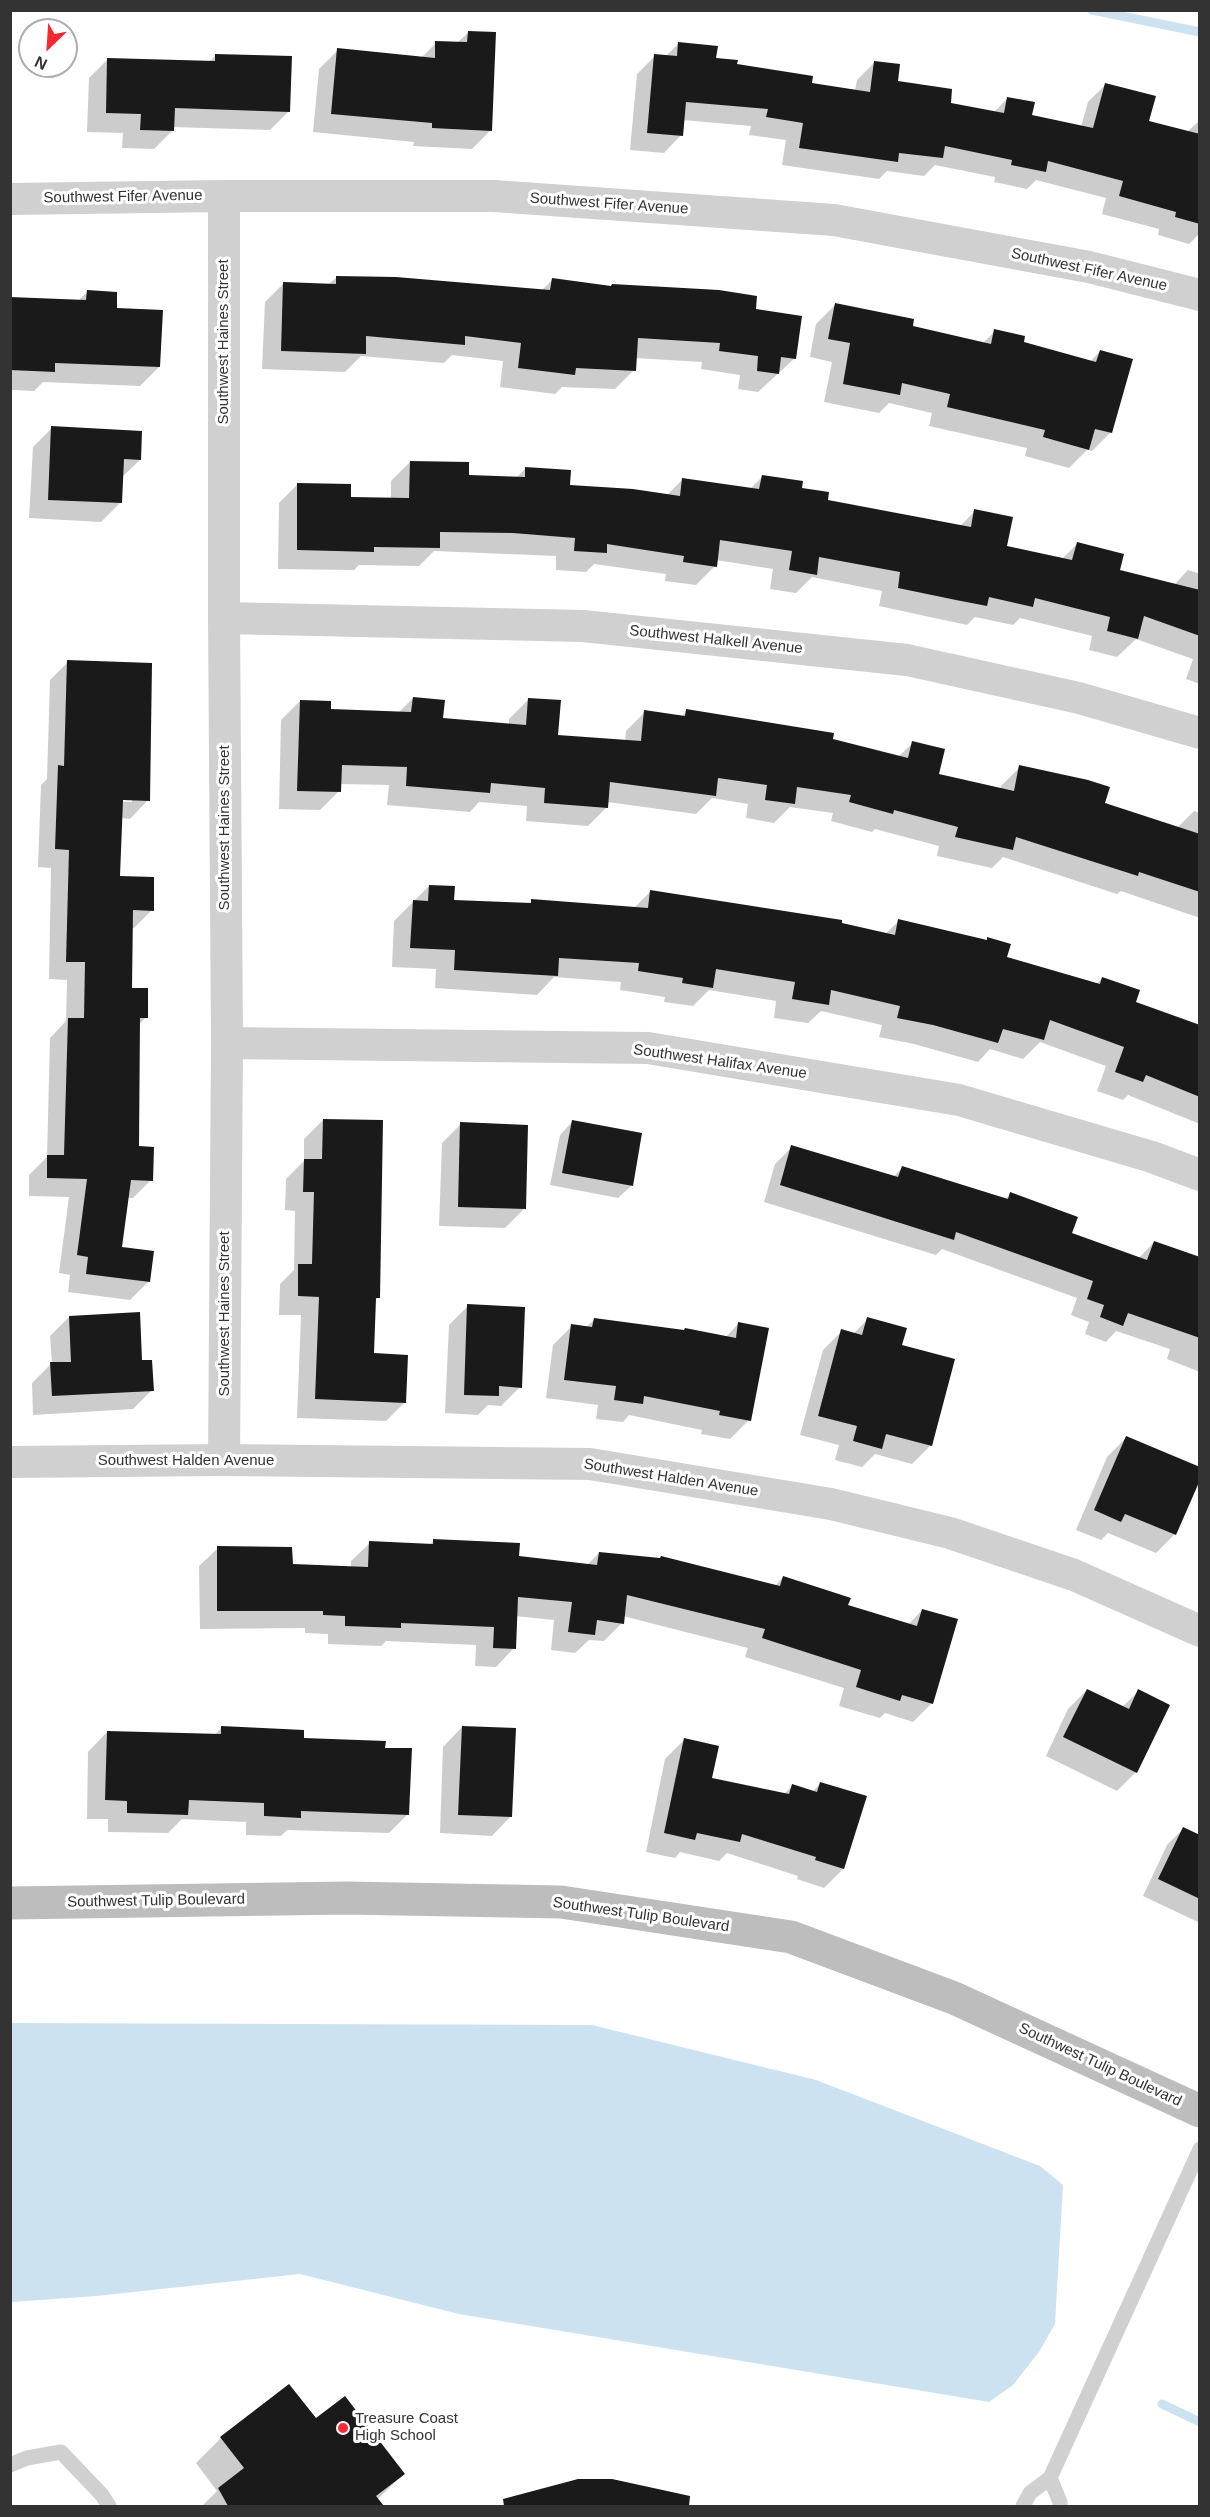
<!DOCTYPE html>
<style>
body{margin:0}
#map{position:relative;width:1210px;height:2517px;overflow:hidden;background:#fff;font-family:Arial,sans-serif}
canvas{display:block}
.frame{position:absolute;inset:0;border:12px solid #333;pointer-events:none}
.north{position:absolute;left:18px;top:18px;width:60px;height:60px;box-sizing:border-box;background:#fff;border:2px solid #adadad;border-radius:50%;rotate:205deg;font-size:16px;font-weight:700;line-height:24px;text-align:center;color:#333}
.north::after{content:'';display:block;margin:auto;width:21px;height:27px;background:#f62933;clip-path:polygon(50% 0,100% 100%,50% 72%,0 100%)}
</style>
<div id="map">
<canvas width="1210" height="2517"></canvas>
<div class="frame"></div>
<div class="north">N</div>
</div>
<script>
const context = document.querySelector('canvas').getContext('2d');
context.lineJoin = 'round';
function paint(path, color) { context.fillStyle = color; context.fill(path, 'evenodd'); }
const shape = rows => new Path2D(rows.map(r => 'M' + r).join(''));
function strokePath(path, color, width, dash) { context.strokeStyle = color; context.lineWidth = width; context.lineCap = dash ? 'butt' : 'round'; context.setLineDash(dash || []); context.stroke(path); }
function label(font, color, halo, rows, align = 'center') {
  context.font = font + ' Arial,sans-serif'; context.lineWidth = 6; context.setLineDash([]); context.textBaseline = 'middle'; context.strokeStyle = halo; context.fillStyle = color; for (const [text, x, y, turn = 0] of rows) {
    context.save(); context.translate(x, y); context.rotate((+turn || 0) * Math.PI / 180); context.textAlign = isNaN(turn) ? turn : align; if (halo) context.strokeText(text, 0, 0); context.fillText(text, 0, 0); context.restore();
  }
}
paint(shape([
 [11,2023,592,2025,816,2080,1040,2166,1063,2185,1055,2324,1039,2352,1013,2385,989,2402,459,2314,300,2274,97,2296,11,2302]
]), '#cce2f1');
paint(shape([
 [468,33,491,130,472,149,413,146,414,142,313,132,319,69,338,50,421,58,436,43,457,43],
 [679,43,736,65,810,84,855,91,857,80,875,62,897,83,949,104,993,113,1008,98,1030,117,1081,127,1088,102,1106,84,1147,122,1187,132,1200,120,1200,233,1189,244,1158,235,1159,229,1102,214,1106,198,1036,180,1027,189,994,182,995,177,935,165,924,176,887,171,879,179,782,165,786,140,749,135,751,126,683,120,681,135,664,153,630,150,637,74,655,56,665,57],
 [216,55,289,111,270,130,173,127,173,130,154,149,122,148,123,133,87,132,89,78,108,59,209,62],
 [337,277,541,291,552,280,754,311,795,358,758,392,738,389,740,375,701,369,702,362,635,358,634,370,615,389,562,387,555,394,500,387,503,361,452,355,444,363,361,356,345,372,262,369,265,302,284,283,328,285],
 [10,279,11,299,78,301,87,292,159,367,140,386,43,382,34,391,13,390,10,392],
 [835,305,911,327,982,344,995,331,1022,343,1090,362,1100,351,1111,432,1092,451,1087,450,1069,468,1025,456,1027,448,929,426,932,413,889,403,879,413,824,402,832,362,810,357,816,324],
 [52,428,140,460,121,478,120,503,101,522,29,518,33,447],
 [410,462,467,477,516,478,526,468,569,486,667,495,683,479,750,489,762,477,801,489,826,501,960,526,975,511,1005,547,1062,559,1077,544,1118,571,1174,585,1188,570,1200,574,1200,684,1186,679,1193,659,1136,639,1117,657,1089,650,1092,636,1020,618,1013,625,975,617,967,625,879,606,882,591,812,577,796,593,770,589,773,569,716,560,715,566,696,585,665,581,666,574,594,564,586,572,556,570,556,556,434,551,419,566,359,565,354,570,278,569,279,503,298,484,350,498,391,499,391,481],
 [68,662,148,800,130,819,121,818,118,877,152,910,134,928,131,928,130,989,146,1017,139,1025,137,1148,151,1180,133,1198,127,1198,120,1248,148,1282,130,1300,68,1292,70,1275,59,1273,69,1197,29,1196,29,1175,47,1157,50,1038,66,1021,67,980,49,979,51,868,38,867,41,785,47,779,50,680],
 [132,799,132,802,115,801],
 [413,698,441,720,509,725,509,719,528,700,557,736,625,741,626,731,645,712,681,717,687,711,832,740,898,757,913,743,937,776,1000,790,1001,786,1020,767,1103,804,1177,828,1194,811,1200,813,1200,918,1121,891,1117,894,1003,857,992,868,937,856,939,846,875,829,872,832,831,821,833,813,790,807,774,823,746,818,748,804,712,798,696,814,607,802,607,807,588,826,526,821,527,806,479,802,470,812,387,805,389,785,340,784,339,791,320,810,279,809,281,720,300,701,329,711,398,713],
 [429,886,452,901,528,904,532,901,634,908,651,891,840,924,885,934,899,921,986,941,988,939,1006,958,1096,985,1102,978,1134,1003,1200,1027,1200,1124,1128,1095,1123,1100,1097,1091,1106,1066,1040,1042,1023,1059,990,1049,978,1062,914,1044,879,1037,882,1025,821,1011,808,1023,774,1018,776,1001,709,990,693,1006,664,1002,665,997,620,990,621,982,554,977,537,995,435,988,436,969,392,967,394,921],
 [323,1120,378,1297,375,1301,373,1355,405,1402,386,1421,297,1418,301,1315,279,1315,280,1284,294,1270,295,1211,285,1210,286,1179,304,1161,304,1139],
 [572,1122,631,1186,618,1198,550,1185,560,1135],
 [461,1124,524,1209,505,1228,439,1226,442,1143],
 [792,1147,893,1177,902,1168,1005,1199,1011,1194,1070,1234,1138,1259,1154,1242,1200,1262,1200,1372,1167,1359,1170,1349,1116,1331,1106,1342,1085,1334,1089,1322,1071,1315,1077,1298,942,1249,936,1255,764,1202,775,1164],
 [468,1306,520,1387,501,1406,488,1405,478,1415,445,1413,449,1325],
 [69,1317,141,1362,152,1390,133,1409,33,1415,32,1383,52,1363,50,1336],
 [868,1319,900,1346,931,1445,912,1464,875,1454,862,1467,835,1460,839,1445,800,1435,823,1350,842,1331,853,1334],
 [594,1320,725,1338,739,1323,749,1420,730,1439,701,1434,702,1430,629,1415,623,1422,596,1419,598,1405,546,1398,553,1345,572,1326,586,1327],
 [1126,1438,1175,1534,1156,1553,1108,1533,1101,1540,1076,1530,1107,1457],
 [434,1541,518,1557,587,1565,599,1553,775,1586,783,1577,847,1606,908,1625,922,1610,932,1703,913,1722,885,1713,880,1718,839,1706,844,1688,745,1657,748,1648,623,1616,622,1623,604,1641,589,1640,575,1653,551,1650,554,1620,515,1616,514,1648,496,1667,475,1666,476,1645,386,1641,381,1646,328,1644,328,1634,305,1633,305,1628,200,1629,199,1566,218,1548,291,1566,351,1568,351,1561,370,1543,429,1545],
 [1087,1690,1122,1707,1139,1691,1136,1772,1117,1791,1046,1756,1068,1709],
 [462,1727,511,1816,492,1836,440,1833,443,1747],
 [221,1728,384,1749,408,1814,389,1833,287,1830,281,1836,246,1835,246,1822,182,1819,168,1833,108,1832,108,1819,87,1819,88,1752,107,1732,214,1736],
 [684,1740,711,1779,783,1795,792,1786,812,1792,820,1784,843,1869,824,1888,797,1879,798,1876,727,1853,719,1861,680,1852,675,1858,646,1852,665,1759],
 [1183,1829,1200,1837,1200,1923,1143,1896,1167,1845],
 [288,2386,316,2420,403,2474,377,2500,382,2506,202,2506,217,2491,196,2463,221,2438],
 [538,2491,664,2492,661,2506,522,2506]
]), '#0003');
strokePath(shape([
 [1092,10,1200,32],
 [1162,2404,1200,2422]
]), '#cce2f1', 9);
paint(shape([
 [468,31,496,32,492,131,432,128,432,123,331,114,337,48,435,58,435,41,467,42],
 [678,42,718,46,716,58,738,60,737,64,813,76,812,83,870,92,874,61,900,64,898,81,952,89,951,103,1004,113,1007,97,1035,102,1032,115,1093,128,1105,83,1156,96,1149,121,1200,134,1200,224,1175,217,1176,212,1119,196,1123,181,1048,161,1046,172,1011,165,1012,160,945,146,943,158,899,153,898,162,799,148,803,123,766,117,768,109,686,102,683,136,647,133,654,54,677,56],
 [215,54,292,56,290,112,175,108,174,131,140,130,141,114,106,113,107,58,215,61],
 [336,276,396,277,550,290,552,278,611,286,612,284,719,290,757,296,756,309,802,316,796,359,781,357,779,374,757,371,758,356,719,351,720,343,638,338,636,371,576,368,575,375,518,368,521,343,465,336,465,345,366,336,366,354,281,351,283,282,336,284],
 [87,290,117,292,117,308,163,310,160,367,55,363,55,372,10,370,10,297,86,300],
 [835,303,914,319,913,326,991,344,994,329,1025,336,1024,342,1096,362,1100,350,1133,359,1112,433,1095,429,1089,450,1043,437,1045,430,947,407,950,394,902,383,900,395,843,384,850,343,828,339],
 [51,426,142,431,141,460,124,459,122,503,48,500],
 [410,461,469,462,469,475,525,477,525,467,571,470,570,485,633,489,680,496,682,478,759,489,762,475,803,481,802,488,829,492,828,500,971,527,974,509,1013,517,1007,546,1072,560,1077,542,1124,554,1120,570,1200,590,1200,636,1144,616,1138,639,1107,631,1110,617,1035,598,1033,607,989,597,987,606,956,600,898,588,900,572,819,557,817,575,789,570,792,551,720,540,717,567,683,562,684,556,607,544,607,553,574,551,575,538,513,533,440,532,440,548,374,547,374,552,297,550,297,483,351,484,351,497,409,498],
 [67,660,152,663,150,801,123,800,120,876,154,877,154,911,133,910,132,988,148,988,148,1018,140,1018,139,1146,154,1147,153,1181,131,1180,122,1247,154,1251,150,1282,86,1274,88,1257,77,1255,87,1179,47,1178,47,1155,64,1155,68,1018,84,1018,85,962,66,962,69,850,55,849,58,765,64,766],
 [413,697,445,700,443,718,526,725,528,698,561,700,558,735,641,741,644,710,685,716,686,709,834,733,833,739,908,758,912,741,945,749,939,774,1014,791,1019,765,1088,780,1110,787,1105,803,1200,834,1200,892,1139,872,1138,876,1016,837,1013,850,955,837,958,827,894,810,893,814,849,802,851,795,797,787,795,804,765,800,767,785,718,778,716,796,610,782,608,808,544,803,545,788,491,783,490,793,406,786,407,767,342,765,341,792,297,791,300,700,331,701,331,709,411,712],
 [429,885,455,886,454,900,531,903,531,899,648,908,650,890,842,920,842,923,895,935,898,919,987,940,987,937,1011,944,1007,957,1100,984,1102,977,1140,990,1136,1002,1200,1025,1200,1097,1146,1075,1143,1082,1115,1072,1124,1047,1050,1020,1044,1040,1003,1029,998,1043,933,1025,897,1018,900,1006,831,990,829,1005,792,999,795,982,716,969,713,988,682,983,683,978,638,971,639,963,559,958,558,976,454,970,455,950,410,948,413,900,428,901],
 [323,1119,383,1120,380,1298,376,1298,374,1353,408,1355,406,1403,315,1399,319,1297,298,1296,298,1264,312,1264,314,1192,303,1192,304,1159,322,1159],
 [572,1120,642,1133,633,1186,562,1173],
 [460,1122,528,1125,526,1209,458,1207],
 [791,1145,898,1177,902,1166,1008,1199,1010,1192,1078,1217,1072,1233,1147,1260,1154,1241,1200,1257,1200,1338,1128,1313,1123,1326,1100,1317,1104,1305,1087,1299,1093,1281,956,1232,954,1240,780,1185],
 [467,1304,525,1307,522,1388,499,1386,499,1396,464,1395],
 [140,1312,142,1360,152,1360,154,1391,52,1396,50,1362,71,1362,69,1316],
 [867,1317,907,1328,902,1345,955,1359,932,1446,886,1434,882,1449,853,1441,857,1426,818,1416,841,1329,862,1335],
 [594,1318,684,1330,685,1328,736,1338,738,1322,769,1328,751,1421,719,1415,720,1411,644,1396,643,1404,614,1400,616,1386,564,1380,571,1324,592,1327],
 [1126,1436,1200,1467,1200,1480,1176,1535,1125,1514,1121,1522,1094,1510],
 [433,1539,520,1543,519,1556,597,1565,599,1552,660,1558,661,1556,780,1586,783,1576,851,1598,848,1605,917,1626,922,1609,958,1619,933,1704,902,1695,900,1701,856,1687,861,1670,762,1638,765,1629,627,1595,624,1624,597,1620,595,1635,568,1632,572,1602,518,1597,516,1649,493,1648,494,1627,401,1623,401,1628,345,1626,345,1616,323,1615,323,1611,217,1611,217,1546,292,1547,293,1564,368,1567,369,1541,433,1544],
 [1087,1689,1129,1709,1138,1689,1170,1705,1137,1773,1063,1737],
 [221,1726,304,1730,304,1738,386,1741,385,1748,412,1748,409,1815,301,1811,301,1818,264,1816,264,1803,189,1800,188,1815,127,1813,127,1801,105,1800,107,1731,221,1734],
 [462,1726,516,1728,512,1817,458,1815],
 [684,1738,719,1746,712,1778,789,1794,792,1784,817,1792,820,1782,867,1796,844,1869,815,1860,816,1857,742,1834,740,1842,697,1833,695,1840,664,1833],
 [1183,1827,1200,1835,1200,1899,1158,1879],
 [289,2384,316,2418,345,2396,405,2474,376,2496,384,2506,228,2506,218,2488,244,2468,220,2437],
 [578,2479,612,2479,690,2496,689,2506,504,2506,503,2499]
]), '#1a1a1a');
strokePath(shape([
 [10,2465,27,2458,61,2452,102,2495,109,2506],
 [1050,2478,1060,2502,1060,2506],
 [1023,2506,1030,2493,1050,2478,1200,2149]
]), '#d0d0d0', 15);
strokePath(shape([
 [10,199,224,196,494,196,834,220,1089,267,1200,295],
 [224,618,583,626,907,660,1079,698,1200,733],
 [227,1043,648,1048,959,1100,1152,1157,1200,1175],
 [224,1460,227,1043,224,618,224,196],
 [10,1462,224,1460,590,1464,831,1504,950,1533,1074,1575,1200,1631]
]), '#d0d0d0', 32);
strokePath(shape([
 [10,1903,347,1898,561,1902,791,1937,954,1998,1200,2111]
]), '#bdbdbd', 33);
for (const [x, y, r, color] of [
 [343,2428,6,"#f62933"]
]) { const dot = new Path2D(); dot.arc(x, y, r, 0, 2 * Math.PI); context.fillStyle = color; context.fill(dot); strokePath(dot, '#fff', 2); }
label('15px', '#333', '#fff', [
 ["Southwest Fifer Avenue",123,197,-1],
 ["Southwest Fifer Avenue",609,204,4],
 ["Southwest Fifer Avenue",1089,270,12],
 ["Southwest Haines Street",224,342,-90],
 ["Southwest Halkell Avenue",716,640,6],
 ["Southwest Haines Street",225,828,-90],
 ["Southwest Halifax Avenue",720,1062,8],
 ["Southwest Haines Street",225,1314,-90],
 ["Southwest Halden Avenue",186,1461],
 ["Southwest Halden Avenue",671,1478,9],
 ["Southwest Tulip Boulevard",156,1901,-1],
 ["Southwest Tulip Boulevard",641,1915,8],
 ["Southwest Tulip Boulevard",1100,2065,25]
]);
label('15px', '#333', '#fff', [
 ["Treasure Coast",355,2419],
 ["High School",355,2436]
], 'left');
</script>
